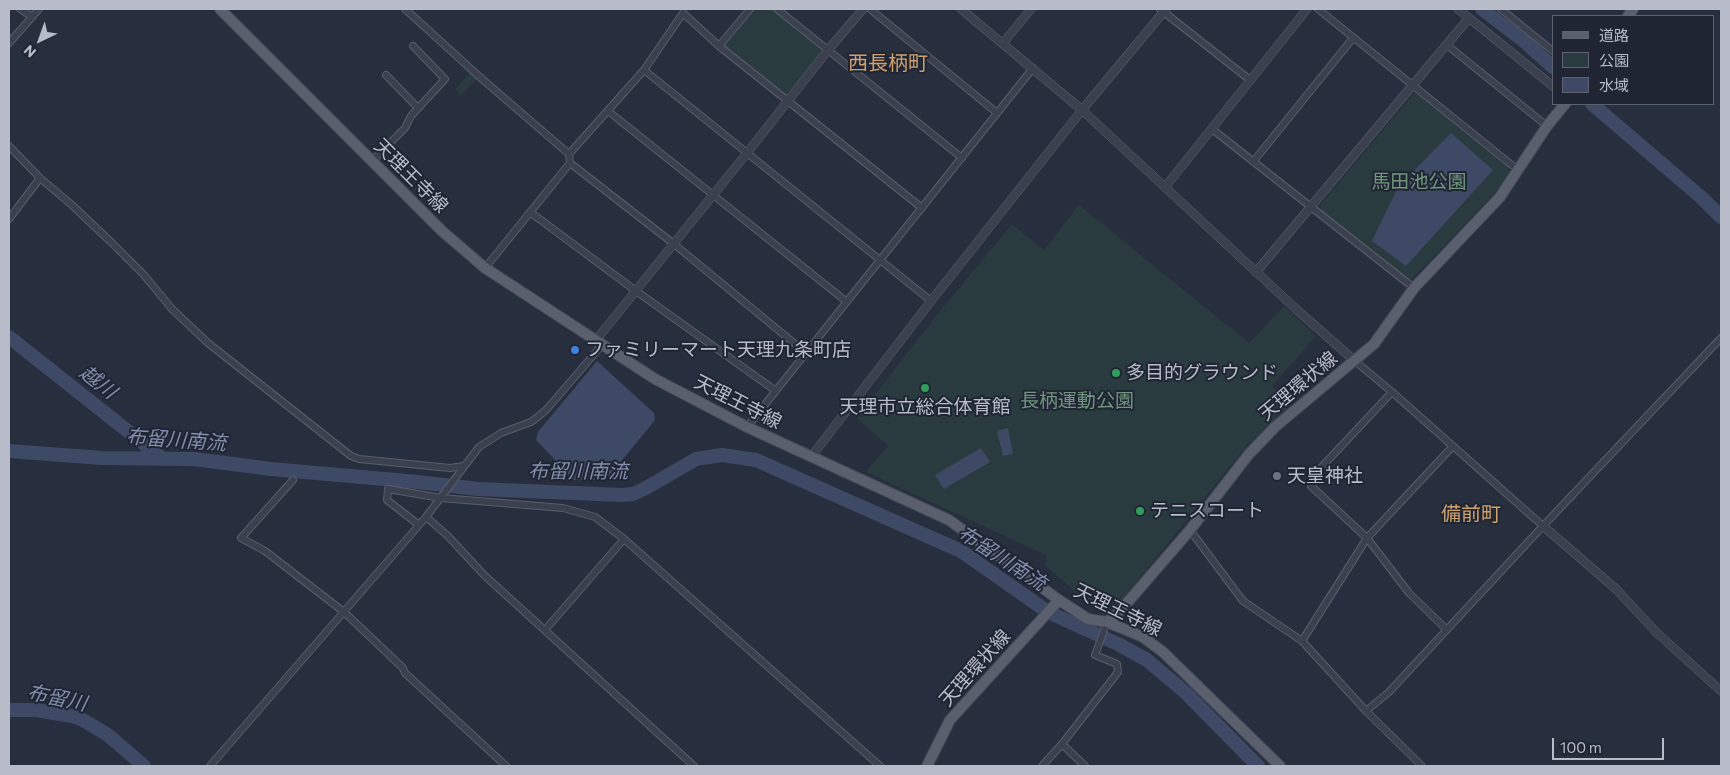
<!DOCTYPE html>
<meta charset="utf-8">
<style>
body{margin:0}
#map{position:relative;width:1730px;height:775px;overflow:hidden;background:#272e3d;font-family:Commissioner,"Noto Sans JP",sans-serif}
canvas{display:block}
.frame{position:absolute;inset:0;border:10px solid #b7bcc8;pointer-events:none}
.legend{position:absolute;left:1552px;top:15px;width:162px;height:90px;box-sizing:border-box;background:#202533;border:1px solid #5c616f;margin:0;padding:6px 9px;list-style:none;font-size:15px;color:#b7bcc8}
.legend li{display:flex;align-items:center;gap:10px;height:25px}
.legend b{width:25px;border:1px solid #5c616f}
.north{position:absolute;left:15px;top:15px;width:50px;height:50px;-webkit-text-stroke:4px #202533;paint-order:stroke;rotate:222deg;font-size:14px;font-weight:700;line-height:20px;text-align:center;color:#b7bcc8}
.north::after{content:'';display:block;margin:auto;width:18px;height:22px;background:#b7bcc8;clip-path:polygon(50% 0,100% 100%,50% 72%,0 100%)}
.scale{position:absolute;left:1552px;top:738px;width:112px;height:22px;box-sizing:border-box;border:2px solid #b7bcc8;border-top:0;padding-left:6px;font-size:15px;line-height:18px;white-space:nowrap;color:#b7bcc8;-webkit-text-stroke:4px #202533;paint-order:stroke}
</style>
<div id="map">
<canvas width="1730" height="775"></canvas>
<div class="frame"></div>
<ul class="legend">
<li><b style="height:6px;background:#595f6d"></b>道路</li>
<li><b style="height:14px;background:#2a3b3f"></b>公園</li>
<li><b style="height:14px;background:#3e4a65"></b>水域</li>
</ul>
<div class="north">N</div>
<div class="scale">100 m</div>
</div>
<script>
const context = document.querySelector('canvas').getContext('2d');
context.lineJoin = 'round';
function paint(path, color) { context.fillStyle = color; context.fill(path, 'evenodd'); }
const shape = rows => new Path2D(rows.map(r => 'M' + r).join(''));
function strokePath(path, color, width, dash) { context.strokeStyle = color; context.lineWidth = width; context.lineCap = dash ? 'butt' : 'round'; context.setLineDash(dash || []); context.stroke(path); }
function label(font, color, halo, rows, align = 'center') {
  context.font = font + ' Commissioner,"Noto Sans JP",sans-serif'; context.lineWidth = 4; context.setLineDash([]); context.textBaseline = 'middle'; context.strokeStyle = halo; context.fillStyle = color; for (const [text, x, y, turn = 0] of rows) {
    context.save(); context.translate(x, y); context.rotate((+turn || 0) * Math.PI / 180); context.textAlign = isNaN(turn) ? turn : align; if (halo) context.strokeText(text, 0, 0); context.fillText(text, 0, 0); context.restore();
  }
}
paint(shape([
 [754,9,775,9,818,43,821,54,786,99,724,49,725,44],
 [471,71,478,77,461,96,455,89],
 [1414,93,1416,93,1508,167,1507,169,1511,172,1492,196,1412,279,1407,280,1322,212,1320,205],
 [1079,205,1249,343,1284,306,1316,336,1272,386,1291,405,1249,443,1112,612,1103,616,1045,565,1046,555,866,472,888,446,857,418,940,311,1012,224,1044,250]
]), '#2a3b3f');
paint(shape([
 [1451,133,1493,170,1406,266,1372,241,1398,187],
 [597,361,654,413,655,420,606,480,574,480,536,440,538,432],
 [1008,428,1013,454,1003,456,997,431],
 [981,448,990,462,944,489,935,475]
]), '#3e4a65');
strokePath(shape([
 [1482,9,1524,41,1554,68],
 [1592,104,1702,198,1721,217],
 [9,337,163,459],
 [9,451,102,458,194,459,271,469,418,482,478,489,622,495,633,494,646,488,696,459,722,455,756,460,961,551,1048,612,1118,644,1147,660,1186,693,1258,766],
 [9,710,36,710,72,716,83,720,108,735,144,766]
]), '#3e4a65', 14);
const minor = shape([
 [20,9,31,16],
 [405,9,482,79,569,154],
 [777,9,962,158],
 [870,9,997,113],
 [1160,9,1250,80],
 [1318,9,1518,170],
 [1501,9,1554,52],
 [9,43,39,9],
 [1447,45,1547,126],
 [719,46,750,9],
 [644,70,931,301],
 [386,75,418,108],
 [608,111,847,302],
 [1212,129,1414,288],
 [9,146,40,178,73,206,113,244,144,275,172,309,208,343,351,456,359,459,450,468,464,466],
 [372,161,405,128,411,116,445,79,413,46],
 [1253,162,1353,38],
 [570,163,674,244,806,353],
 [530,212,636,291,776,391],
 [9,219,40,178],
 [485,268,570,163,569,154,644,70,683,13,719,46,922,208],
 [1355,361,1392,392,1543,526],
 [1392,392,1317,472,1311,486,1367,538,1409,593,1447,630],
 [747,427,1033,68],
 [293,480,241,538,265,551,344,612,403,668,405,673,506,766],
 [426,517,447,535,484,575,694,766],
 [419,525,387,500,388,489,441,498,563,508,595,517,624,539,880,766],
 [1190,530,1243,601,1302,641,1366,711,1422,766],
 [545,630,624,539],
 [1302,641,1367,538,1453,446],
 [1366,711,1389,692,1543,526,1721,338],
 [1062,744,1085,766],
 [210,766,426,517,479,447,501,433,531,422,539,416,547,409,602,345],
 [1042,766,1062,744,1118,672,1117,664,1095,655,1107,622]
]);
const tertiary = shape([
 [961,9,1082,110,1296,309,1355,361],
 [1458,9,1554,87],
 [1003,43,1031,9],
 [1166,186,1307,9],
 [1256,272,1469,18],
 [596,340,747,153,828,50,863,9],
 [811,457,931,301,1082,110,1166,9],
 [1543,526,1616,589,1657,633,1721,691]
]);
const primary = shape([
 [220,9,442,231,485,268,655,379,747,427,949,520,1059,600,1088,619,1107,622,1143,637,1163,652,1280,766],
 [1628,16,1633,9],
 [1107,622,1120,611,1190,530,1249,454,1275,427,1374,344,1414,288,1500,197,1547,126,1565,104],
 [927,766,950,720,1059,600]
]);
strokePath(minor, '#595e6b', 8);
strokePath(tertiary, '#595e6b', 9);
strokePath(primary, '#444957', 12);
strokePath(minor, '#3b404e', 6);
strokePath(tertiary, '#3b404e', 8);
strokePath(primary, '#595f6d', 10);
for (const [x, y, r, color] of [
 [575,350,5,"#3f7fe0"],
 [1116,373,5,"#2e9e5b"],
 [925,388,5,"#2e9e5b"],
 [1277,476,5,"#6b7280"],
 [1140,511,5,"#2e9e5b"]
]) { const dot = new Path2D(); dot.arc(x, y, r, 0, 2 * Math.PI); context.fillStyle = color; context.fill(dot); strokePath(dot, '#202533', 2); }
label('19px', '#b7bcc8', '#202533', [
 ["天理王寺線",411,176,45],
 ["天理環状線",1298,386,-40],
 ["天理王寺線",738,402,27],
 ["天理王寺線",1118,610,26],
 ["天理環状線",975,668,-48]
]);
label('19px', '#70977e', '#202533', [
 ["馬田池公園",1419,182],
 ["長柄運動公園",1077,401]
]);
label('19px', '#b7bcc8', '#202533', [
 ["ファミリーマート天理九条町店",585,350],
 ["多目的グラウンド",1126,373],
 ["天理市立総合体育館",925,407,"center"],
 ["天皇神社",1287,476],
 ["テニスコート",1150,511]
], 'left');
label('20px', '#cda26e', '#202533', [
 ["西長柄町",888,63],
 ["備前町",1471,514]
]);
label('italic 20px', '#818ead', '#202533', [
 ["越川",98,382,38],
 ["布留川南流",176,440,4],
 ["布留川南流",578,471],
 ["布留川南流",1002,558,33],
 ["布留川",57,698,12]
]);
</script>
